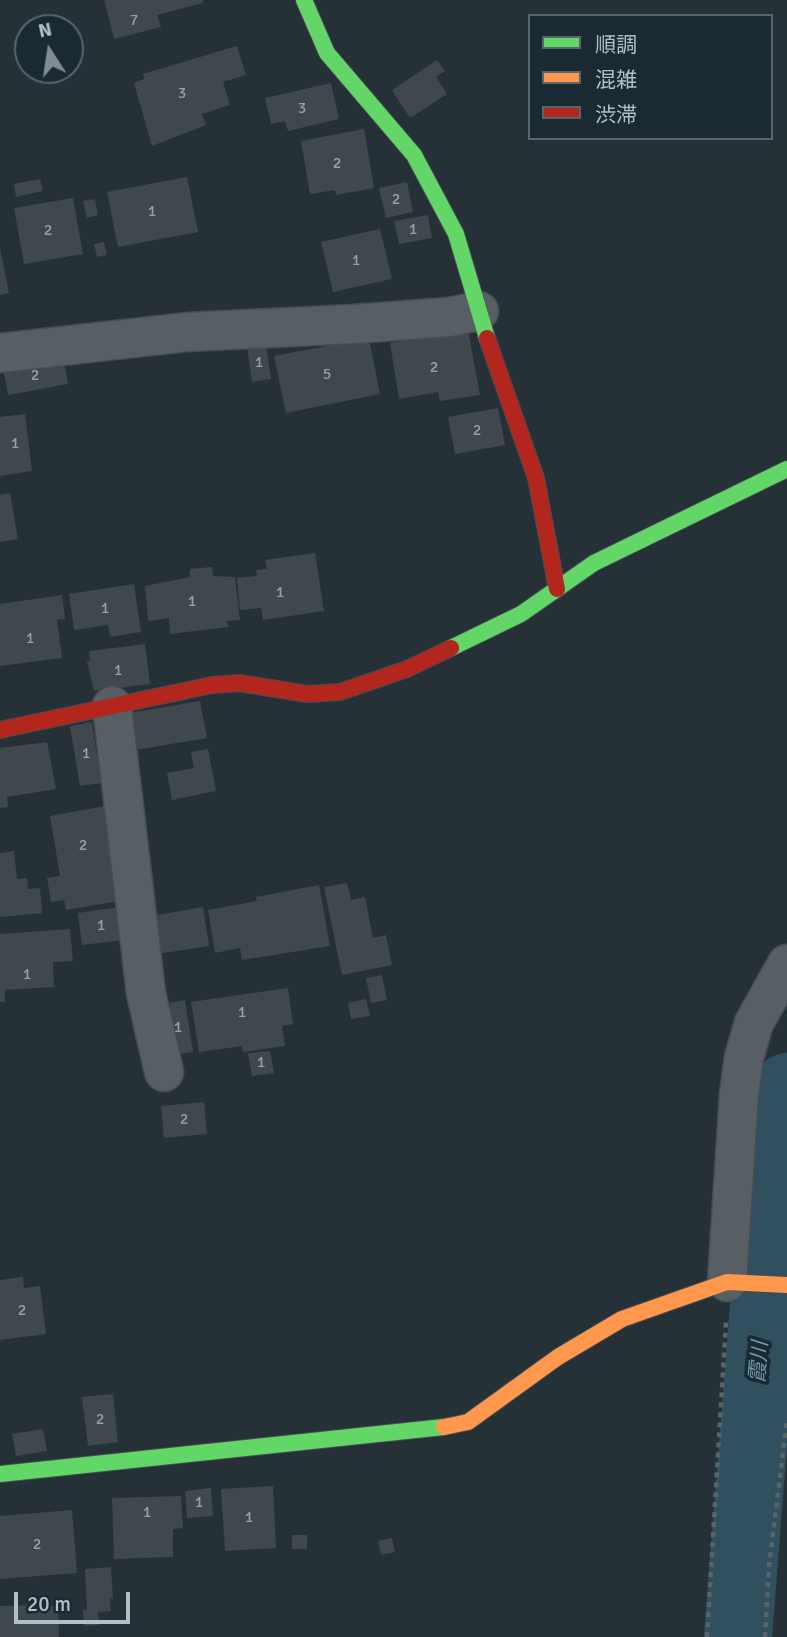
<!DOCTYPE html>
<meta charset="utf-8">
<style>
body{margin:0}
#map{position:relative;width:787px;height:1637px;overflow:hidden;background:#263137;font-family:Signika,"Noto Sans JP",sans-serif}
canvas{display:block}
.legend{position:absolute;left:528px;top:14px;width:245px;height:126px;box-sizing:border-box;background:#1a2932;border:2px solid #56656e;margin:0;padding:9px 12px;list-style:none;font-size:21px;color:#b0bfc9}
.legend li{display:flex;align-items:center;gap:14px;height:35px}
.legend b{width:35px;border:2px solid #56656e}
.north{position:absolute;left:14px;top:14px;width:70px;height:70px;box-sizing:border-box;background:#1a2932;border:2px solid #56656e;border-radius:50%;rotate:348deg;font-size:19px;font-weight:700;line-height:28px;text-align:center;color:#b0bfc9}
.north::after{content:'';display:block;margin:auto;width:24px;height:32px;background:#808d96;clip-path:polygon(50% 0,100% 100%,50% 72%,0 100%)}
.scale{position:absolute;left:14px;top:1592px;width:116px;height:32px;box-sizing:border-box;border:4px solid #b0bfc9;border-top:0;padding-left:9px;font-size:21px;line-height:24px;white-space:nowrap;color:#b0bfc9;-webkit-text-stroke:5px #1a2932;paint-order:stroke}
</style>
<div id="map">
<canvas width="787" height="1637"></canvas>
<ul class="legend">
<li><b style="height:9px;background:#63d668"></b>順調</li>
<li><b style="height:9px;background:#ff974d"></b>混雑</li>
<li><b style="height:9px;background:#b3261e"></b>渋滞</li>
</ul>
<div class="north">N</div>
<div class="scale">20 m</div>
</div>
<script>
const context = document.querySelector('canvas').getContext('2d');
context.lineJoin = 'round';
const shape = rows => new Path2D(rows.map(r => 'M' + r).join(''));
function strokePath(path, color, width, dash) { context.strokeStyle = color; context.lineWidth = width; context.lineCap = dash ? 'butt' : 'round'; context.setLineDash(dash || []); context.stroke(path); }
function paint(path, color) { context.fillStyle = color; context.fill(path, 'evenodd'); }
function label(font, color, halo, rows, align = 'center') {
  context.font = font + ' Signika,"Noto Sans JP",sans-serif'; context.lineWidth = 7; context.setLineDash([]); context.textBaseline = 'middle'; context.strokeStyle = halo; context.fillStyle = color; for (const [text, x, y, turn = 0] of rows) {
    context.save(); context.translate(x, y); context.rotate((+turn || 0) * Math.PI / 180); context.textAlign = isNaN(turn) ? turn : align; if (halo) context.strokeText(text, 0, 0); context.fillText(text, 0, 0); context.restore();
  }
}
strokePath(shape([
 [738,1637,777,1138,787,1087]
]), '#304f5f', 68);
paint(shape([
 [104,0,203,0,203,3,157,15,161,27,114,39],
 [237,46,246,75,223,82,230,105,202,114,206,125,152,146,134,83,144,79,143,74],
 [437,60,445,71,436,77,447,94,410,118,392,90],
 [331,83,339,119,288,131,285,121,271,124,265,98],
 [364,129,374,188,336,195,335,190,310,194,301,141],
 [187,177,198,232,118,247,107,192],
 [40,179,43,191,16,197,14,184],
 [407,182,413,212,386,218,379,188],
 [73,198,83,254,24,264,14,208],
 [95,199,98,215,87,218,83,201],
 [428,215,432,238,399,244,394,221],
 [380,229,392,279,333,292,321,242],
 [104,242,107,255,97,257,94,244],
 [0,248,9,293,0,295],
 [468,330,480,395,440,401,438,392,399,399,390,343],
 [369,338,380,394,286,413,274,356],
 [266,344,271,379,252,382,247,346],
 [63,357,68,384,8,395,3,368],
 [498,408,505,445,455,454,448,417],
 [25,414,32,471,0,476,0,417],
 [10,493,18,539,0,542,0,495],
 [315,553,324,611,263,620,261,608,240,610,237,578,257,576,256,570,267,569,265,560],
 [212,567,213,576,235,577,240,620,227,621,228,627,170,634,169,618,148,621,145,586,190,577,190,569],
 [134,584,141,632,110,637,108,625,74,630,69,594],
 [62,595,65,619,57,620,62,658,0,666,0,604],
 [145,644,150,684,94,691,87,661,90,661,89,651],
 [200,701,207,738,129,751,123,714],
 [92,722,101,783,80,786,70,726],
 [47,742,56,789,7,797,8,807,0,808,0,748],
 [208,749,216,791,172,800,167,773,194,768,191,752],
 [105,806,120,901,66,910,64,900,51,902,47,878,60,876,50,816],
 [14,851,17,879,27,878,28,889,40,888,42,913,0,917,0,853],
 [347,883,351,900,365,897,373,938,386,935,392,965,342,975,324,887],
 [319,885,330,946,242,960,240,948,215,953,208,910,257,901,256,897],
 [120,907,124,940,82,945,78,913],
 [203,907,209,946,157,954,151,916],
 [70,929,73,961,53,962,54,987,5,990,5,1002,0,1002,0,934],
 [382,975,387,1000,371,1003,366,978],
 [288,988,293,1024,282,1026,285,1046,243,1052,242,1046,199,1052,191,1002],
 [366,999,370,1016,351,1019,348,1003],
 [185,1000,193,1052,170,1055,163,1004],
 [270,1051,274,1073,252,1076,248,1053],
 [204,1102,207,1134,164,1138,161,1106],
 [23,1277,24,1288,40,1286,46,1334,0,1340,0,1280],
 [113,1394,118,1442,88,1446,82,1397],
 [43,1429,47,1451,16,1456,12,1434],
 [273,1486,276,1548,225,1551,221,1489],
 [211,1488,213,1516,187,1518,185,1491],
 [181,1496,183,1528,173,1529,173,1557,114,1559,112,1498],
 [72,1510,77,1573,0,1579,0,1516],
 [292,1535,307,1535,307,1549,292,1549],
 [392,1538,395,1552,381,1555,378,1541],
 [111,1567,113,1599,110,1599,111,1611,98,1612,99,1625,84,1626,83,1610,87,1610,85,1569],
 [42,1605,58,1607,59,1637,0,1637,0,1606]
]), '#3f484d');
const street = shape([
 [0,353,187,332,354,324,449,317,479,311],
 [112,706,146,993,164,1072],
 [727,1282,739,1094,744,1057,754,1023,787,964]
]);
const fast = shape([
 [304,0,327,53,414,155,456,234,487,338],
 [451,648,521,614,594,563,787,469],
 [0,1474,444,1427]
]);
const slow = shape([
 [444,1427,468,1422,558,1357,622,1319,727,1282,787,1285]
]);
const jam = shape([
 [487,338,536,478,557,589],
 [0,730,212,685,240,683,307,694,340,692,407,669,451,648]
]);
strokePath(street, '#454d51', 41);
strokePath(fast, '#454d51', 18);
strokePath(slow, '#454d51', 18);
strokePath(jam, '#454d51', 18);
strokePath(shape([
 [707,1637,726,1322],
 [765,1637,769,1566,787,1420]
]), '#5a6467', 4.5, [5, 5]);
strokePath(street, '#575f64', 38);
strokePath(fast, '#63d668', 16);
strokePath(slow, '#ff974d', 16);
strokePath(jam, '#b3261e', 16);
label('16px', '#94a1aa', null, [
 ["7",134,21],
 ["3",182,94],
 ["3",302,109],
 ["2",337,164],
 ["2",396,200],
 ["1",152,212],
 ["1",413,230],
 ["2",48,231],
 ["1",356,261],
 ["1",259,363],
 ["2",434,368],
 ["5",327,375],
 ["2",35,376],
 ["2",477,431],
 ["1",15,444],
 ["1",280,593],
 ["1",192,602],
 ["1",105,609],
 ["1",30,639],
 ["1",118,671],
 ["1",86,754],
 ["2",83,846],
 ["1",101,926],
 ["1",27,975],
 ["1",242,1013],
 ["1",178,1028],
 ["1",261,1063],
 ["2",184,1120],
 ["2",22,1311],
 ["2",100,1420],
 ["1",199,1503],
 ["1",147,1513],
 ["1",249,1518],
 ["2",37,1545]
]);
label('italic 21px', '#6d98af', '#1a2932', [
 ["霞川",760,1362,-86]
]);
</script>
